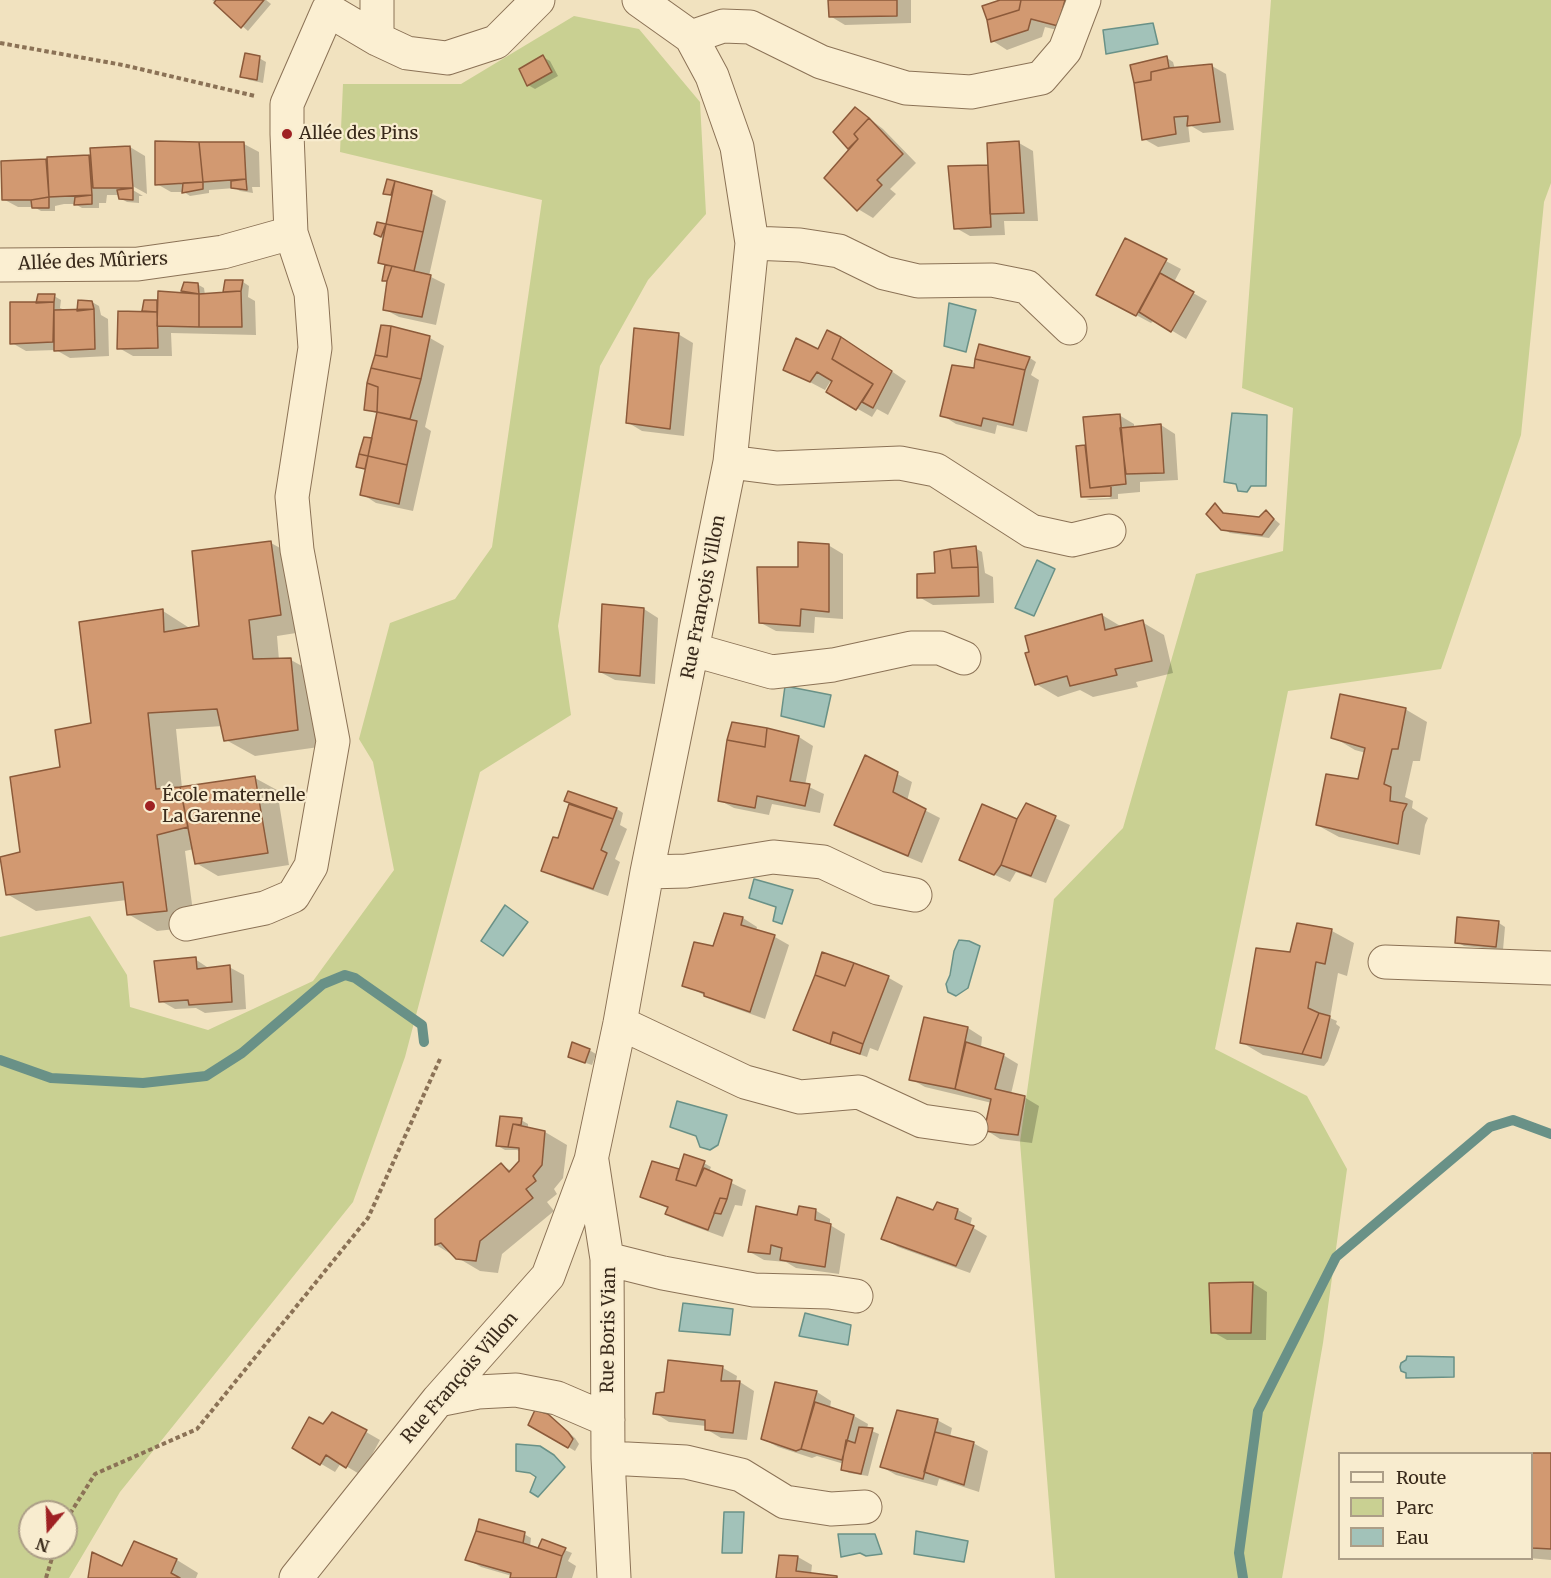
<!DOCTYPE html>
<meta charset="utf-8">
<style>
body{margin:0}
#map{position:relative;width:1551px;height:1578px;overflow:hidden;background:#f1e2bf;font-family:Merriweather,serif}
canvas{display:block}
.legend{position:absolute;left:1338px;top:1452px;width:195px;height:108px;box-sizing:border-box;background:#f8eccf;border:2px solid #ac9e87;margin:0;padding:8px 10px;list-style:none;font-size:18px;color:#392a1b}
.legend li{display:flex;align-items:center;gap:12px;height:30px}
.legend b{width:30px;border:2px solid #ac9e87}
.north{position:absolute;left:18px;top:1500px;width:60px;height:60px;box-sizing:border-box;background:#f8eccf;border:2px solid #ac9e87;border-radius:50%;rotate:199deg;font-size:16px;font-weight:700;line-height:24px;text-align:center;color:#392a1b}
.north::after{content:'';display:block;margin:auto;width:21px;height:27px;background:#9f2123;clip-path:polygon(50% 0,100% 100%,50% 72%,0 100%)}
</style>
<div id="map">
<canvas width="1551" height="1578"></canvas>
<ul class="legend">
<li><b style="height:8px;background:#fbefd2"></b>Route</li>
<li><b style="height:16px;background:#c9d092"></b>Parc</li>
<li><b style="height:16px;background:#a2c2b9"></b>Eau</li>
</ul>
<div class="north">N</div>
</div>
<script>
const context = document.querySelector('canvas').getContext('2d');
context.lineJoin = 'round';
function paint(path, color) { context.fillStyle = color; context.fill(path, 'evenodd'); }
const shape = rows => new Path2D(rows.map(r => 'M' + r).join(''));
function strokePath(path, color, width, dash) { context.strokeStyle = color; context.lineWidth = width; context.lineCap = dash ? 'butt' : 'round'; context.setLineDash(dash || []); context.stroke(path); }
function label(font, color, halo, rows, align = 'center') {
  context.font = font + ' Merriweather,serif'; context.lineWidth = 4.5; context.setLineDash([]); context.textBaseline = 'middle'; context.strokeStyle = halo; context.fillStyle = color; for (const [text, x, y, turn = 0] of rows) {
    context.save(); context.translate(x, y); context.rotate((+turn || 0) * Math.PI / 180); context.textAlign = isNaN(turn) ? turn : align; if (halo) context.strokeText(text, 0, 0); context.fillText(text, 0, 0); context.restore();
  }
}
paint(shape([
 [1271,0,1551,0,1551,183,1544,202,1521,435,1441,669,1288,691,1215,1049,1307,1096,1347,1169,1323,1343,1282,1578,1055,1578,1020,1142,1054,899,1123,828,1196,574,1283,551,1293,408,1242,388],
 [574,16,639,29,700,102,706,214,648,280,600,366,558,626,571,715,480,772,405,1057,353,1202,120,1492,69,1578,0,1578,0,937,90,916,127,975,130,1007,208,1030,313,981,394,870,373,762,359,739,390,623,455,599,492,547,542,200,340,152,343,84,461,84],
 [30,1512,66,1512,66,1548,30,1548]
]), '#c9d092');
const water = shape([
 [1153,23,1158,44,1106,54,1103,30,1153,23],
 [949,303,976,310,966,352,944,346,949,303],
 [1232,413,1267,415,1266,486,1251,486,1247,492,1238,491,1236,484,1224,482,1232,413],
 [1037,560,1055,569,1034,616,1015,608,1037,560],
 [785,686,831,695,824,727,781,716,785,686],
 [754,879,793,890,782,924,773,921,776,907,749,898,754,879],
 [505,905,528,922,503,956,481,941,505,905],
 [959,940,969,941,980,946,968,988,956,996,948,992,946,984,950,975,954,951,959,940],
 [677,1101,727,1115,718,1145,710,1150,700,1147,696,1136,670,1127,677,1101],
 [683,1303,733,1309,730,1335,679,1331,683,1303],
 [805,1313,851,1325,848,1345,799,1336,805,1313],
 [1407,1356,1454,1357,1454,1377,1406,1378,1406,1373,1401,1371,1400,1367,1401,1363,1406,1360,1407,1356],
 [516,1444,540,1446,554,1455,565,1467,538,1497,530,1492,536,1477,530,1473,516,1471,516,1444],
 [724,1512,744,1512,742,1553,722,1553,724,1512],
 [916,1531,968,1541,964,1562,914,1554,916,1531],
 [838,1534,875,1534,882,1554,866,1556,860,1553,841,1557,838,1534]
]);
paint(water, '#a2c2b9');
strokePath(water, '#699187', 1.5);
paint(shape([
 [212,0,266,0,271,4,248,31],
 [830,0,911,0,911,23,845,25,830,16],
 [1005,0,1081,0,1073,34,1045,27,1042,37,1007,50,993,41],
 [543,57,550,61,558,76,535,89,528,85],
 [259,58,266,62,263,83,249,80,242,76],
 [1167,58,1173,62,1175,69,1212,66,1226,74,1234,130,1203,133,1188,124,1190,142,1158,147,1144,139],
 [862,113,883,129,916,163,890,189,896,194,873,218,858,209,851,149,849,148],
 [1019,143,1033,151,1038,221,1004,221,1005,235,970,236,956,228,989,166],
 [244,144,259,152,260,187,252,187,253,193,240,191,235,188,209,190,209,193,190,196,184,192,171,192,157,184],
 [130,147,145,156,147,194,127,183,126,186,143,196,139,196,139,203,127,202,120,198,120,195,107,195,106,203,99,203,99,208,82,208,75,204,64,204,55,206,55,211,41,211,34,207,18,207,3,199,3,162,48,161,48,158,91,157],
 [388,181,431,193,446,201,429,276,445,284,436,325,399,317,384,309,388,283,384,280,386,266,379,262,383,238,376,234,378,223,386,226,393,197,385,193],
 [1126,240,1181,269,1174,282,1207,301,1186,339,1154,320,1151,323,1112,302],
 [226,282,243,282,249,286,248,297,255,301,256,335,171,333,172,356,133,356,119,348,149,313,144,310,157,301,159,302,190,295,183,290,197,284,204,288,205,295,229,294,225,291],
 [54,296,61,300,60,308,67,311,78,311,92,302,99,306,101,315,108,319,109,356,70,358,56,350,26,351,12,343,38,304],
 [391,328,430,338,444,346,425,427,431,431,413,511,376,503,362,494,367,470,358,466,373,440,378,414,366,409],
 [678,334,693,343,684,436,642,431,627,422],
 [980,346,1030,358,1036,362,1031,375,1039,380,1027,432,997,425,995,434,956,424,942,415,975,370],
 [856,347,906,381,888,415,877,409,872,417,828,392,832,383,830,382,825,390,785,369,819,351],
 [1119,415,1134,424,1134,428,1161,425,1175,434,1178,480,1140,482,1140,492,1118,494,1118,499,1090,500,1086,499,1111,498,1106,495,1083,496,1085,447,1088,448],
 [1216,505,1227,515,1260,519,1266,512,1280,524,1269,538,1230,533,1222,528],
 [271,543,300,559,309,631,277,636,279,660,291,660,320,676,326,746,255,756,226,740,223,726,176,729,182,788,255,778,277,790,289,865,218,876,196,863,194,849,185,851,195,927,157,931,128,914,127,900,36,911,7,894,22,853,61,768,93,724,163,611,191,629,200,627],
 [828,545,843,554,843,619,815,617,814,633,776,631,761,623,799,568],
 [975,548,982,552,985,573,993,577,994,603,933,605,919,597,936,575],
 [644,609,658,618,655,684,615,680,600,672],
 [1102,615,1122,627,1142,622,1164,635,1173,673,1136,682,1138,687,1093,697,1080,690,1058,697,1036,684],
 [1405,709,1427,722,1420,761,1413,761,1405,797,1413,801,1412,808,1428,818,1425,825,1420,855,1339,837,1317,825,1359,781,1366,753,1355,750,1333,737],
 [799,737,813,746,805,785,824,794,820,813,772,804,769,815,734,808,719,800],
 [866,757,912,782,907,801,940,818,922,863,850,833,836,825],
 [566,801,617,809,623,813,620,825,627,829,615,859,620,862,608,896,557,878,543,870,559,840,570,803],
 [1027,805,1070,825,1046,883,1016,872,1010,882,961,859,1018,821],
 [743,918,757,927,756,931,775,937,789,945,765,1019,720,1003,684,985,714,948],
 [1499,923,1505,927,1503,950,1464,946,1457,942],
 [1298,925,1332,931,1354,943,1347,976,1338,973,1330,1018,1337,1021,1336,1024,1340,1027,1328,1061,1324,1066,1263,1055,1241,1042,1292,954],
 [195,959,210,969,229,967,244,975,246,1009,205,1013,196,1008,175,1009,161,1001],
 [854,964,889,978,903,986,878,1051,870,1048,867,1057,809,1037,795,1029],
 [926,1019,968,1028,982,1037,981,1048,1003,1055,1018,1064,1011,1094,1024,1097,1039,1106,1032,1143,1000,1139,986,1130,992,1103,925,1087,911,1079],
 [589,1050,596,1054,592,1065,577,1060],
 [502,1117,521,1120,528,1124,528,1129,545,1132,567,1145,563,1178,554,1189,557,1194,547,1202,554,1211,502,1254,498,1273,480,1271,436,1245,437,1220,501,1165,512,1171,520,1162,521,1152,517,1150,505,1150,498,1146],
 [704,1163,711,1167,709,1172,746,1190,742,1206,735,1205,723,1237,682,1222,667,1214,669,1209,642,1196,678,1171,680,1172],
 [677,1172,679,1173,675,1187],
 [938,1204,958,1210,972,1218,970,1226,987,1236,970,1273,898,1247,883,1238,934,1212],
 [815,1210,830,1219,830,1225,845,1234,839,1274,796,1268,786,1262,764,1260,750,1252,798,1217],
 [1253,1283,1267,1292,1266,1340,1227,1340,1213,1332],
 [723,1368,737,1376,736,1382,740,1382,754,1391,747,1440,721,1438,706,1429,706,1426,669,1422,655,1413],
 [776,1383,817,1392,831,1401,830,1408,854,1416,868,1424,867,1429,879,1434,868,1476,849,1473,843,1470,844,1464,817,1456,812,1458,778,1447,763,1439],
 [555,1420,575,1438,579,1444,575,1451,530,1424],
 [937,1420,952,1428,950,1437,973,1443,988,1451,979,1492,939,1479,937,1486,896,1475,882,1467],
 [323,1426,366,1432,380,1440,361,1475,341,1463,335,1472,294,1448],
 [1532,1455,1551,1455,1551,1560,1529,1558,1532,1558],
 [524,1534,531,1538,530,1547,539,1550,542,1541,572,1553,568,1561,576,1566,572,1578,511,1578,512,1576,481,1567,467,1559],
 [135,1543,177,1560,198,1573,196,1578,89,1578,123,1568],
 [780,1557,798,1557,812,1565,811,1574,838,1578,777,1578]
]), '#0003');
strokePath(shape([
 [0,1060,51,1078,143,1083,206,1076,242,1053,323,984,345,975,355,978,422,1025,424,1042],
 [1243,1578,1239,1553,1258,1411,1336,1257,1490,1127,1513,1120,1551,1134]
]), '#699187', 10);
const building = shape([
 [216,0,264,0,241,28,214,3,216,0],
 [828,0,897,0,897,16,829,17,828,0],
 [1000,0,1021,0,1019,10,987,20,982,6,1000,0],
 [1021,0,1065,0,1058,26,1031,19,1028,30,991,42,987,20,1019,10,1021,0],
 [245,53,260,56,257,80,240,77,245,53],
 [543,55,552,72,527,86,519,69,543,55],
 [1167,56,1169,68,1151,72,1151,80,1134,83,1130,65,1167,56],
 [1212,64,1220,122,1187,126,1188,116,1174,117,1176,134,1142,140,1134,83,1151,80,1151,72,1169,68,1212,64],
 [855,107,869,118,854,134,858,139,848,149,833,132,855,107],
 [869,118,903,154,877,180,882,185,857,211,824,178,858,139,854,134,869,118],
 [155,141,199,142,203,182,155,185,155,141],
 [1019,141,1024,213,990,214,987,143,1019,141],
 [199,142,244,142,246,179,203,182,199,142],
 [130,146,133,188,93,188,90,148,130,146],
 [89,155,92,195,49,197,47,157,89,155],
 [46,159,49,197,31,200,2,200,1,161,46,159],
 [988,165,991,227,954,229,948,166,988,165],
 [246,179,247,190,231,188,231,181,246,179],
 [387,179,395,181,391,195,383,194,387,179],
 [395,181,432,191,423,232,386,224,395,181],
 [203,182,203,189,182,193,183,183,203,182],
 [133,188,133,200,119,199,117,190,133,188],
 [92,195,92,204,74,205,75,197,92,195],
 [49,197,49,208,32,208,31,200,49,197],
 [377,222,386,224,381,237,374,234,377,222],
 [386,224,423,232,414,271,378,263,386,224],
 [1125,238,1167,259,1136,316,1096,295,1125,238],
 [385,265,392,266,387,281,382,281,385,265],
 [392,266,431,275,422,317,383,310,387,281,392,266],
 [1160,273,1194,292,1171,332,1139,312,1160,273],
 [225,280,243,280,241,291,223,292,225,280],
 [184,282,198,283,199,294,181,291,184,282],
 [158,291,199,294,199,327,157,326,158,291],
 [241,291,242,327,199,327,199,294,241,291],
 [38,294,55,294,54,302,36,303,38,294],
 [78,300,92,301,94,309,77,311,78,300],
 [144,300,157,300,157,312,142,311,144,300],
 [10,302,54,302,53,342,10,344,10,302],
 [94,309,95,349,54,351,54,310,94,309],
 [118,311,157,312,158,348,117,349,118,311],
 [381,325,391,326,387,357,375,355,381,325],
 [391,326,430,336,421,379,371,368,375,355,387,357,391,326],
 [634,328,679,333,670,429,626,423,634,328],
 [827,330,841,337,832,359,873,384,856,410,826,392,832,381,817,372,810,382,783,370,796,338,818,349,827,330],
 [841,337,892,371,873,408,862,402,873,384,832,359,841,337],
 [979,344,1030,357,1025,370,975,359,979,344],
 [975,359,1025,370,1013,425,983,418,981,426,940,416,952,365,974,368,975,359],
 [371,368,421,379,410,419,377,412,378,387,367,383,371,368],
 [367,383,378,387,377,412,364,410,367,383],
 [377,412,417,421,407,465,368,456,377,412],
 [1120,414,1126,484,1090,488,1083,417,1120,414],
 [1161,424,1164,473,1126,474,1120,428,1161,424],
 [364,437,372,438,368,456,359,454,364,437],
 [1085,445,1090,488,1111,486,1111,496,1081,497,1076,446,1085,445],
 [359,454,368,456,365,469,356,467,359,454],
 [368,456,407,465,399,504,360,495,368,456],
 [1215,503,1223,513,1259,517,1266,510,1274,519,1262,535,1221,530,1206,514,1215,503],
 [271,541,281,615,249,620,253,659,291,658,298,730,224,741,217,709,148,713,156,789,180,787,188,827,157,835,167,911,127,915,123,882,6,895,0,857,20,852,10,777,60,767,55,730,91,723,79,622,163,609,164,632,199,626,192,551,271,541],
 [798,542,829,544,829,612,801,609,800,626,759,623,757,567,798,567,798,542],
 [976,546,978,567,952,568,950,549,976,546],
 [950,549,952,568,978,567,979,596,917,598,917,574,935,573,934,552,950,549],
 [602,604,644,608,640,676,599,672,602,604],
 [1102,614,1105,630,1143,620,1152,661,1115,669,1117,675,1070,686,1067,676,1035,685,1025,653,1029,652,1025,636,1102,614],
 [1340,694,1406,708,1398,749,1392,749,1384,784,1391,787,1390,801,1407,804,1403,812,1398,844,1316,825,1326,774,1358,779,1365,748,1331,738,1340,694],
 [732,722,767,728,765,747,727,740,732,722],
 [767,728,799,736,790,781,810,784,805,806,757,796,755,808,718,801,727,740,765,747,767,728],
 [865,755,898,772,893,792,926,809,908,856,834,825,865,755],
 [255,776,268,853,195,864,180,787,255,776],
 [568,791,617,808,613,819,564,801,568,791],
 [1026,803,1056,816,1031,876,1001,865,1017,819,1026,803],
 [569,804,613,819,601,850,607,853,593,889,541,871,553,837,558,838,569,804],
 [982,804,1017,819,1001,865,994,875,959,860,982,804],
 [724,913,743,917,741,925,775,935,750,1012,704,996,704,993,682,986,694,942,713,946,724,913],
 [1457,917,1499,921,1496,947,1455,943,1457,917],
 [1297,923,1332,929,1325,964,1316,962,1308,1008,1319,1013,1302,1054,1240,1043,1256,948,1290,952,1297,923],
 [822,952,854,963,845,986,815,975,822,952],
 [196,957,197,969,230,965,232,1002,189,1005,188,1000,159,1002,154,961,196,957],
 [854,963,889,976,863,1044,833,1032,830,1044,793,1030,815,975,845,986,854,963],
 [1319,1013,1330,1016,1321,1058,1302,1054,1319,1013],
 [924,1017,968,1027,955,1089,909,1080,924,1017],
 [833,1032,863,1044,860,1054,830,1044,833,1032],
 [572,1042,590,1049,585,1063,568,1057,572,1042],
 [966,1042,1004,1054,995,1089,1025,1096,1018,1135,984,1131,991,1099,955,1089,966,1042],
 [500,1116,522,1118,521,1125,513,1124,508,1147,496,1146,500,1116],
 [513,1124,545,1131,542,1165,533,1176,536,1181,526,1189,533,1198,480,1241,476,1261,456,1259,441,1243,435,1245,435,1219,501,1163,509,1172,519,1161,519,1148,508,1147,513,1124],
 [684,1154,705,1161,696,1186,676,1180,684,1154],
 [652,1161,679,1169,676,1180,696,1186,704,1168,732,1180,727,1199,720,1198,708,1230,665,1214,668,1207,640,1197,652,1161],
 [897,1197,933,1210,937,1202,958,1209,955,1219,974,1226,956,1266,881,1239,897,1197],
 [720,1198,727,1199,721,1214,714,1213,720,1198],
 [756,1206,797,1215,799,1206,816,1209,815,1220,831,1224,825,1267,780,1260,782,1248,771,1245,770,1254,748,1252,756,1206],
 [1253,1282,1251,1333,1211,1333,1209,1283,1253,1282],
 [668,1360,723,1366,721,1381,740,1381,733,1433,705,1430,705,1420,653,1414,656,1393,664,1392,668,1360],
 [775,1382,817,1391,801,1449,796,1451,761,1439,775,1382],
 [815,1402,854,1415,842,1460,801,1449,815,1402],
 [535,1410,548,1414,568,1432,573,1439,568,1448,528,1425,535,1410],
 [897,1410,938,1419,923,1479,880,1467,897,1410],
 [332,1412,367,1430,346,1468,326,1455,320,1465,292,1448,309,1417,323,1424,332,1412],
 [859,1427,873,1428,861,1474,841,1470,846,1440,855,1443,859,1427],
 [935,1432,974,1442,964,1485,924,1472,935,1432],
 [1504,1453,1551,1453,1551,1549,1532,1548,1532,1454,1504,1453],
 [479,1519,525,1532,523,1543,476,1531,479,1519],
 [476,1531,523,1543,562,1556,556,1578,510,1578,511,1573,465,1560,476,1531],
 [542,1539,566,1548,562,1556,538,1548,542,1539],
 [134,1541,177,1559,171,1573,180,1578,88,1578,92,1552,122,1566,134,1541],
 [779,1555,798,1556,796,1571,837,1576,837,1578,776,1578,779,1555]
]);
paint(building, '#d29971');
strokePath(building, '#8c5a3a', 1.5);
const minor = shape([
 [377,0,377,39],
 [328,10,377,39,407,53,447,58,496,42,538,0],
 [691,37,723,26,750,27,821,62,906,88,971,92,1041,78,1065,50,1084,0],
 [752,243,800,245,839,251,884,273,918,281,992,280,1027,287,1070,328],
 [0,265,138,264,223,252,291,233],
 [730,462,777,468,900,463,936,470,1031,531,1072,540,1109,531],
 [694,650,772,672,833,665,911,648,940,648,964,658],
 [647,872,686,871,773,857,823,862,878,888,915,895],
 [186,924,265,908,293,896,311,866,333,741,297,550,292,497,315,348,311,293,291,233,287,134,287,104,328,10],
 [1385,962,1551,968],
 [620,1023,745,1082,800,1097,859,1092,922,1121,971,1128],
 [592,1161,607,1259,608,1458,614,1578],
 [607,1259,663,1273,754,1290,829,1292,856,1296],
 [438,1400,478,1392,516,1390,557,1398,608,1420],
 [608,1458,686,1462,741,1475,785,1502,831,1509,865,1507],
 [296,1578,438,1400,548,1276,591,1160,620,1023,647,872,730,462,752,243,737,147,712,76,691,37,639,0]
]);
strokePath(minor, '#8b7256', 35);
strokePath(shape([
 [0,43,123,65,255,96],
 [66,1520,95,1474,197,1429,368,1218,440,1059],
 [46,1578,55,1548]
]), '#8b7256', 4, [4.5, 3]);
strokePath(minor, '#fbefd2', 33);
for (const [x, y, r, color] of [
 [287,134,6,"#9f2123"],
 [150,806,6,"#9f2123"]
]) { const dot = new Path2D(); dot.arc(x, y, r, 0, 2 * Math.PI); context.fillStyle = color; context.fill(dot); strokePath(dot, '#f8eccf', 2); }
label('18px', '#392a1b', '#f8eccf', [
 ["Allée des Pins",299,134],
 ["École maternelle",162,796],
 ["La Garenne",162,817]
], 'left');
label('18px', '#392a1b', '#f8eccf', [
 ["Allée des Mûriers",93,262,-2],
 ["Rue François Villon",704,597,-79],
 ["Rue Boris Vian",609,1330,-89],
 ["Rue François Villon",460,1378,-49]
]);
</script>
